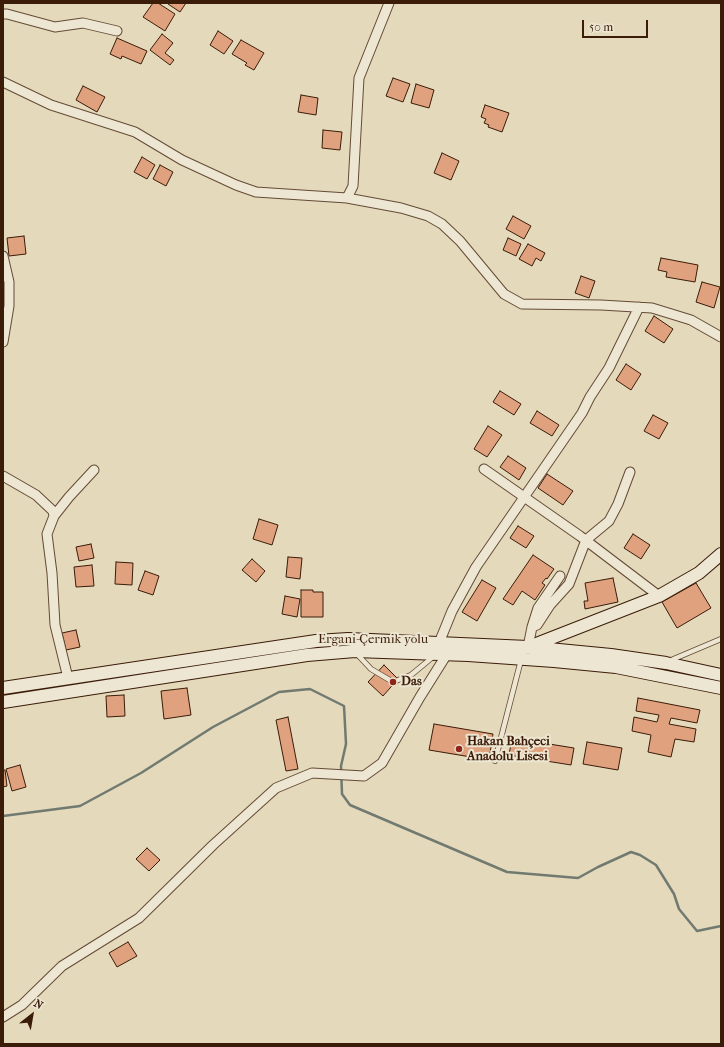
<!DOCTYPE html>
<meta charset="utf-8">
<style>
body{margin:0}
#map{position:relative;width:724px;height:1047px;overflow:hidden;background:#e4d9bb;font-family:"IM FELL French Canon",serif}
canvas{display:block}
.frame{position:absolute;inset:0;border:4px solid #3a1c08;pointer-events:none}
.north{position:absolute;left:12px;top:995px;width:40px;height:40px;-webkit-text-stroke:3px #ede6d3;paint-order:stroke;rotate:31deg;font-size:11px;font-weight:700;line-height:16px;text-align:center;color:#3a1c08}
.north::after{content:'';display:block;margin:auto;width:14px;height:18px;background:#3a1c08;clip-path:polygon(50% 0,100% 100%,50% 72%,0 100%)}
.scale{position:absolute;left:582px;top:20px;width:66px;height:18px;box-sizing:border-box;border:2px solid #3a1c08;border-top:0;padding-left:5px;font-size:12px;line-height:14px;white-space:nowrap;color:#3a1c08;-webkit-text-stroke:3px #ede6d3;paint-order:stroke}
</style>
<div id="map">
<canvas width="724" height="1047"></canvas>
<div class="frame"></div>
<div class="north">N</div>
<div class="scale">50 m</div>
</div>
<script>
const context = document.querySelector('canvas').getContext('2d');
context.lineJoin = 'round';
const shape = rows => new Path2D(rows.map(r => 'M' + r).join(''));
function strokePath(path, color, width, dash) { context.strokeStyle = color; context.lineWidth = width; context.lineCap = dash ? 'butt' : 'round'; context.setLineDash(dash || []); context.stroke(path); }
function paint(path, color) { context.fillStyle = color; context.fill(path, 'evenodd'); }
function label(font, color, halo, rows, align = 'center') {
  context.font = font + ' "IM FELL French Canon",serif'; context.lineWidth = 4; context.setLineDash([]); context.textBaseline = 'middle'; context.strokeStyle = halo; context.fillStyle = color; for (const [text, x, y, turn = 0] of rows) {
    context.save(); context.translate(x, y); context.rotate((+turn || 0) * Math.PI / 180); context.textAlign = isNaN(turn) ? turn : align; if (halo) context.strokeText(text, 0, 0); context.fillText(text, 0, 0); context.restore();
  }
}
strokePath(shape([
 [3,816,80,806,141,773,213,727,279,692,310,689,344,706,346,744,341,766,342,794,350,805,507,872,578,878,598,867,631,852,640,855,656,865,674,894,679,909,697,931,721,926]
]), '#717a70', 2.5);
const building = shape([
 [153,3,158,3,175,14,165,31,143,17,153,3],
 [169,3,186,3,180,12,168,4,169,3],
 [218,31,233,41,224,54,210,45,218,31],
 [162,34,173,43,165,53,174,60,170,65,150,50,162,34],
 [117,38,147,51,141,64,122,56,121,59,110,54,117,38],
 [241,40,264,53,254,70,245,65,247,63,232,54,241,40],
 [393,78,410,84,403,102,386,96,393,78],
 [416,84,434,90,429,108,411,103,416,84],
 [83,86,105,97,97,112,76,100,83,86],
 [301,95,318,98,316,115,298,112,301,95],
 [485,105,509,113,502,132,488,127,489,125,484,123,486,119,481,117,485,105],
 [323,130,342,132,340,150,322,148,323,130],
 [442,153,459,161,451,180,434,173,442,153],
 [142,157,155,165,147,179,134,172,142,157],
 [160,165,173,172,166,186,153,179,160,165],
 [513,216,531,226,524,239,506,229,513,216],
 [24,236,26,254,9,256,7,238,24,236],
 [508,238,521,244,516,256,503,250,508,238],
 [528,244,545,253,541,261,536,258,532,266,519,259,528,244],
 [661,258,698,265,695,282,666,277,667,272,658,270,661,258],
 [581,276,595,281,589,298,575,293,581,276],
 [702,282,720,287,714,308,696,302,702,282],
 [654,316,673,329,664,343,645,331,654,316],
 [626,364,641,374,631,390,616,380,626,364],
 [500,391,521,404,514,415,493,402,500,391],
 [537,411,559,425,552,436,530,423,537,411],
 [653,415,668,423,659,439,644,431,653,415],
 [488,426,502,435,487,457,474,449,488,426],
 [508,456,526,468,519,480,500,467,508,456],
 [547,474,573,491,563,505,538,488,547,474],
 [259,519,278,525,272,545,253,539,259,519],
 [518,526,534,536,526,548,510,538,518,526],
 [633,534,650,545,641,559,624,548,633,534],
 [91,544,94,558,79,561,76,547,91,544],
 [533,555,554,569,547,579,546,578,542,583,545,585,535,600,522,591,513,605,503,599,533,555],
 [288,557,302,558,300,579,286,577,288,557],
 [252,559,265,571,256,582,242,570,252,559],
 [116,562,133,563,132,585,115,584,116,562],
 [92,565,94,586,76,587,74,567,92,565],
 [145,571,159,576,153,595,138,590,145,571],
 [613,578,618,602,585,609,584,601,588,601,585,583,613,578],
 [482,580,496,588,477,621,462,612,482,580],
 [696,583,711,608,677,628,662,602,696,583],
 [301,590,313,590,313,592,323,592,323,617,301,617,301,590],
 [285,596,300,599,297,617,282,614,285,596],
 [76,630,80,647,66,650,62,633,76,630],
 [384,665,398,679,383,696,368,682,384,665],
 [187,688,191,715,164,719,161,691,187,688],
 [124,695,125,716,107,717,106,696,124,695],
 [638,698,700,710,697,723,671,718,669,724,696,729,694,742,675,739,671,757,648,752,651,735,632,731,634,717,657,722,659,715,636,711,638,698],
 [288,717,298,769,286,771,276,720,288,717],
 [434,724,493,734,489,760,429,750,434,724],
 [512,738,574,748,571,765,509,755,512,738],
 [587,742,622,748,618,770,583,764,587,742],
 [20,765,26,787,12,791,6,769,20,765],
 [3,770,5,770,7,786,3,787,3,770],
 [147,848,160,860,149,871,136,859,147,848],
 [128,942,137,956,117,967,109,953,128,942]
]);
paint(building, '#dfa17e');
strokePath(building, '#3a1c08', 1);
const lane = shape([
 [357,654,371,669,393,682,411,675,434,656],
 [669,661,721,639],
 [495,761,521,660]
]);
const street = shape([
 [3,14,7,14,55,27,83,23,117,31],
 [3,82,51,105,135,132,182,160,236,185,256,192,347,198,401,208,428,216,442,224,460,241,504,294,522,304,601,305,652,308,691,320,721,337],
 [347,198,353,186,359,78,389,3],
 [3,256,9,282,9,306,3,342],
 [484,469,580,536,659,596],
 [3,476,36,495,53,511,54,516],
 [532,627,537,625,550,605,569,584,586,540,609,521,618,504,630,472],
 [439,643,452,611,476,567,582,413,590,397,609,368,639,307],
 [528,647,532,627,538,608,560,576],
 [68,678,55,625,52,573,47,534,54,516,69,497,94,470],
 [3,1017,22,1005,62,966,139,918,213,845,276,788,312,773,364,776,382,763,420,697,447,654]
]);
const secondary = shape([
 [531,646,659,596,699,573,721,554],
 [3,688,316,641,348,639,528,647,611,655,666,663,721,675],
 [3,702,307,655,355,651,468,655,554,661,616,667,721,688]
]);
strokePath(lane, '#644b35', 6);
strokePath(street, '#644b35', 11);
strokePath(secondary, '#3a1c08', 14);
strokePath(lane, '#ede6d3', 4.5);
strokePath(street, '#ede6d3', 9);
strokePath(secondary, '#ede6d3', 12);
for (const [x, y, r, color] of [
 [393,682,4,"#8f2418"],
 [459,749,4,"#8f2418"]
]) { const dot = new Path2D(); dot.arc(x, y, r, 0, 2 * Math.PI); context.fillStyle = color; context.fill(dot); strokePath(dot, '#ede6d3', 1.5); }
label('13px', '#3a1c08', '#ede6d3', [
 ["Ergani-Çermik yolu",373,640]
]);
label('bold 13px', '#3a1c08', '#ede6d3', [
 ["Das",401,682],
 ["Hakan Bahçeci",467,742],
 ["Anadolu Lisesi",467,757]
], 'left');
</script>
